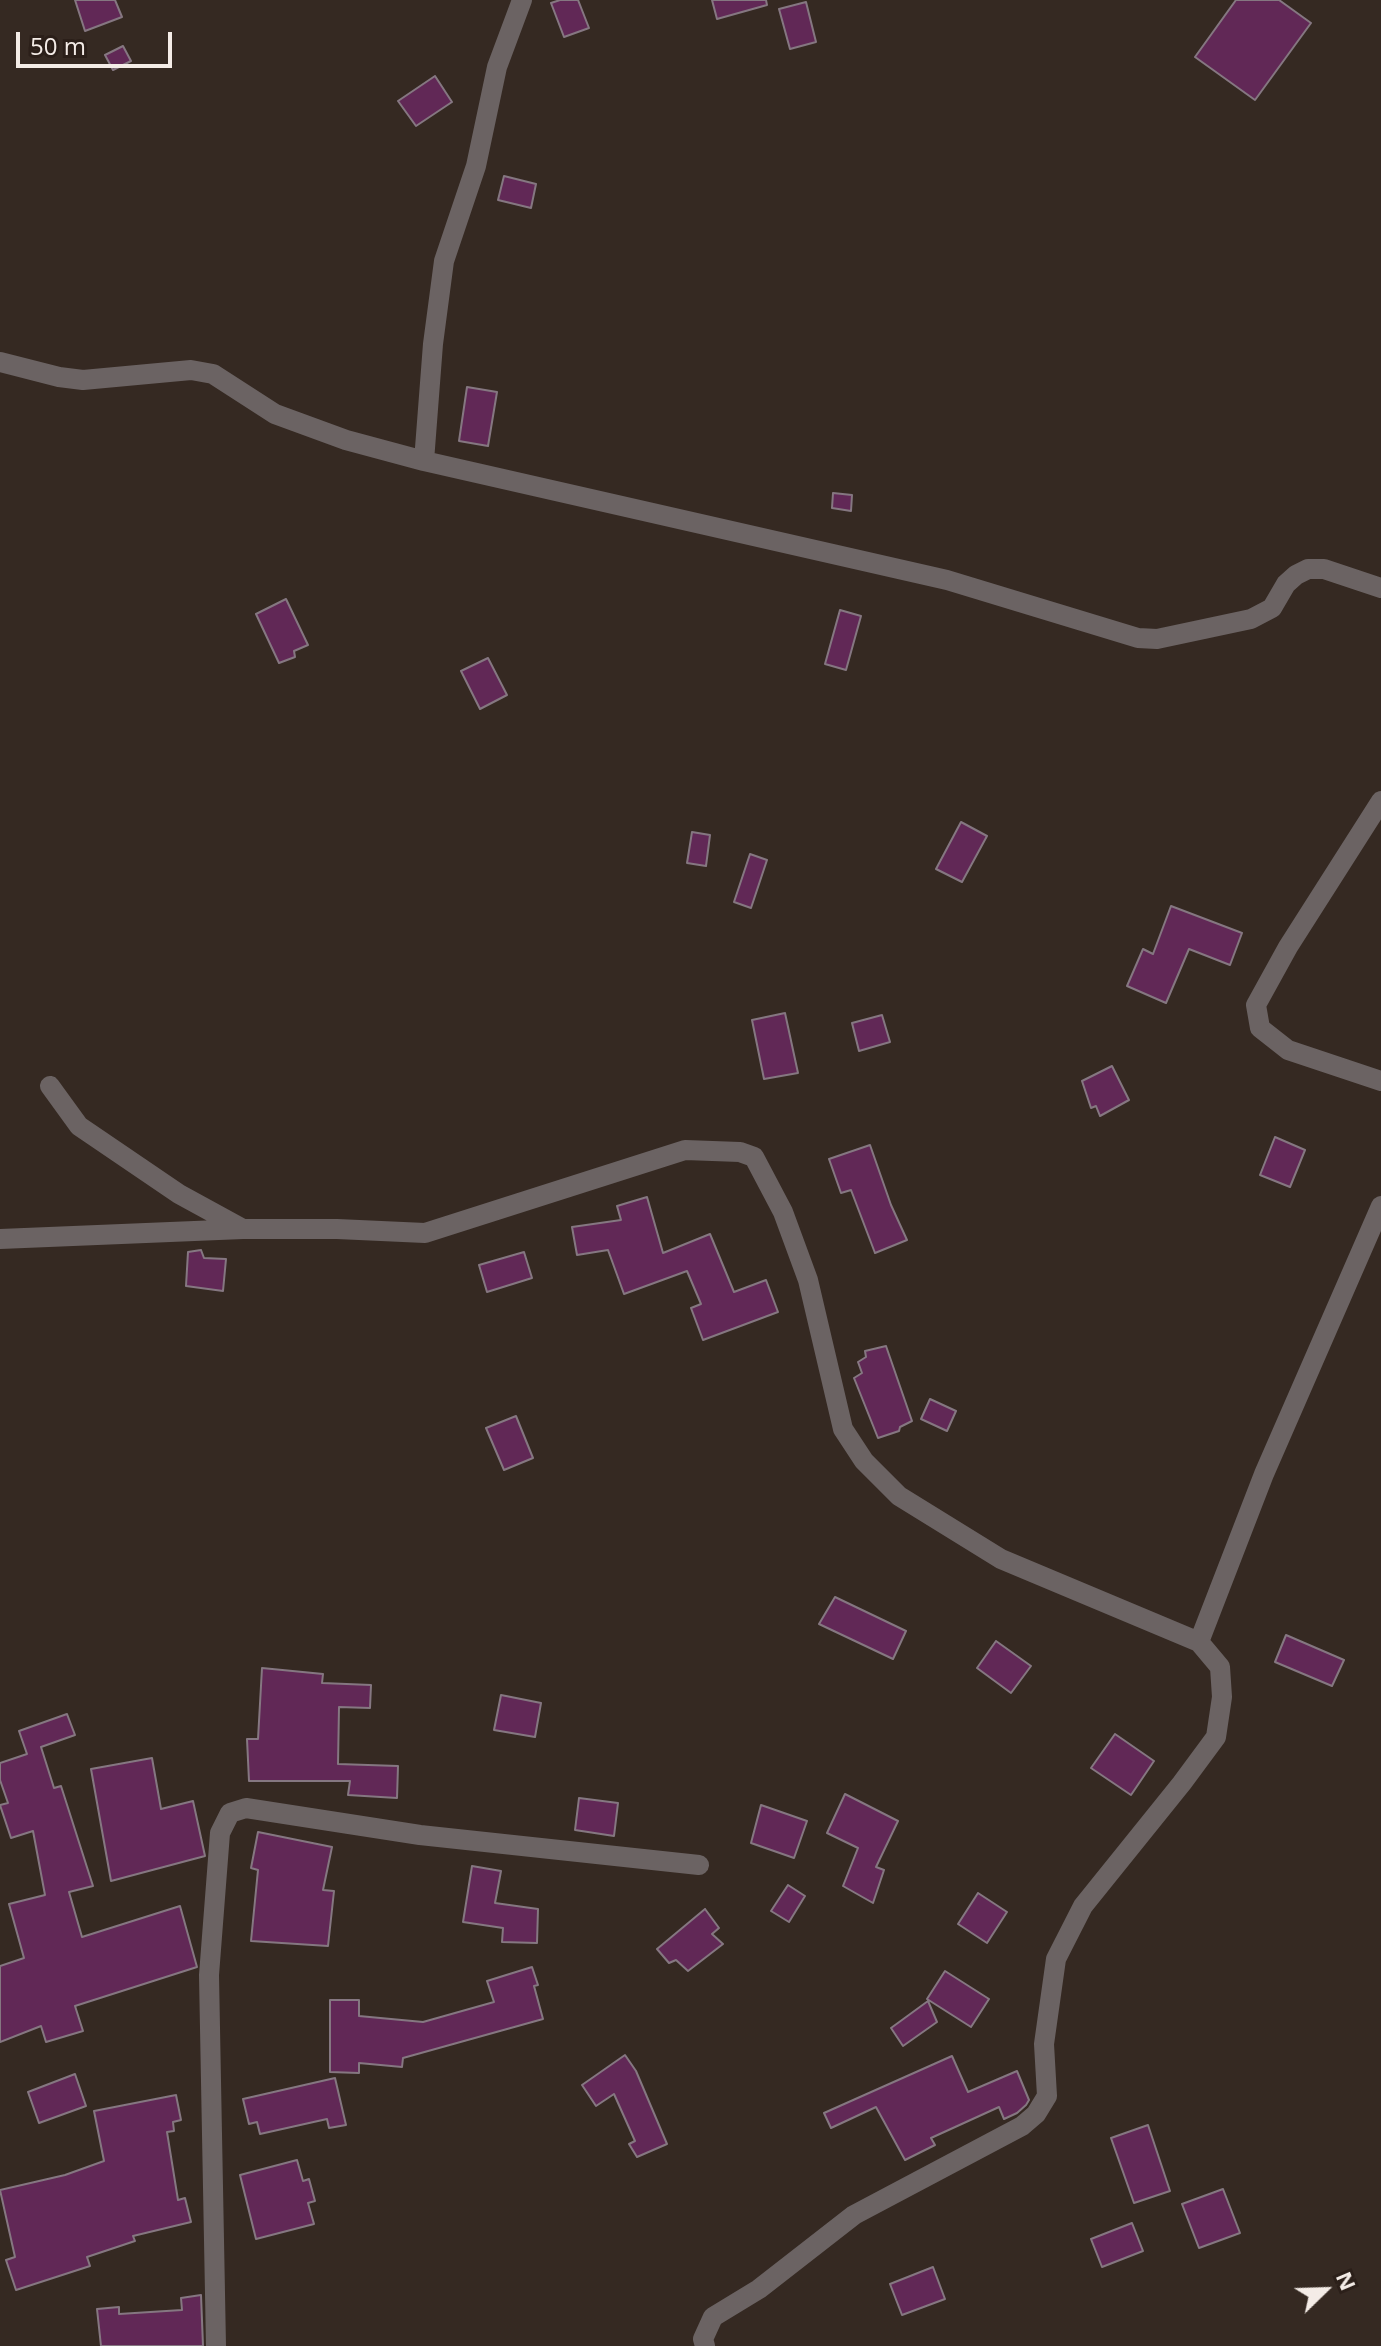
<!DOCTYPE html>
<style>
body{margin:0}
#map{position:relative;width:1381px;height:2346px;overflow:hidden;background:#352922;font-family:"Open Sans",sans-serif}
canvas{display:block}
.north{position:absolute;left:1285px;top:2250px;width:80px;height:80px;-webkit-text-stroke:6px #2b1f19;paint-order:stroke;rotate:67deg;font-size:22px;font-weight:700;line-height:32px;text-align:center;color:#f4ece7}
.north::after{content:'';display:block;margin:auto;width:28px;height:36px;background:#f4ece7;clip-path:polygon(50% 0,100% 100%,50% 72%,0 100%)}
.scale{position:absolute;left:16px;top:32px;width:156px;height:36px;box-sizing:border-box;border:4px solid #f4ece7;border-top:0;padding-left:10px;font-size:24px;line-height:28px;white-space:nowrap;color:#f4ece7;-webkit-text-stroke:6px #2b1f19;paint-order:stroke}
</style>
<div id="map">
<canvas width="1381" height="2346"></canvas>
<div class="north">N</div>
<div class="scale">50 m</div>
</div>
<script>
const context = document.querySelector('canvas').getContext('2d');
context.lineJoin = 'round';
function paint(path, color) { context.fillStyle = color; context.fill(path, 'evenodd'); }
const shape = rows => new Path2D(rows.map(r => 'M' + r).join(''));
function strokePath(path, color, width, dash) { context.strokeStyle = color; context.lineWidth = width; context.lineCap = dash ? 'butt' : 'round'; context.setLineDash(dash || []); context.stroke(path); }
const building = shape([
 [75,0,115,0,122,17,85,31,75,0],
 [560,0,578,0,589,28,564,37,551,3,560,0],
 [712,0,766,0,767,5,717,19,712,0],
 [1236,0,1279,0,1311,23,1255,100,1195,57,1236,0],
 [806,2,816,42,790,49,779,9,806,2],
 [123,46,131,61,113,70,105,55,123,46],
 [435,76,452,102,416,126,398,101,435,76],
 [504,176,536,184,531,208,498,200,504,176],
 [467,387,497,392,488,446,459,441,467,387],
 [833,493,852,495,851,511,832,508,833,493],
 [286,599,308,645,294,651,295,657,279,663,256,614,286,599],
 [840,610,861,616,846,670,825,664,840,610],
 [488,658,507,695,480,709,461,671,488,658],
 [961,822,987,836,962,882,936,869,961,822],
 [692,832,710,835,706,866,687,863,692,832],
 [750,854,767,860,751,908,734,902,750,854],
 [1171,906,1242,933,1230,965,1189,949,1166,1003,1127,986,1143,949,1153,954,1171,906],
 [785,1013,798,1073,764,1079,752,1020,785,1013],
 [882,1015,890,1042,859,1051,852,1023,882,1015],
 [1112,1066,1129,1100,1100,1116,1096,1106,1091,1108,1082,1081,1112,1066],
 [1275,1137,1305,1150,1290,1187,1260,1175,1275,1137],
 [870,1145,891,1205,907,1240,875,1253,851,1190,841,1193,829,1159,870,1145],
 [647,1197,663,1253,710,1234,734,1292,766,1280,778,1312,703,1340,691,1308,701,1304,687,1271,624,1294,608,1250,577,1255,572,1227,621,1220,617,1206,647,1197],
 [201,1250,204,1258,226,1259,223,1291,186,1286,188,1252,201,1250],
 [524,1252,532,1278,487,1292,479,1265,524,1252],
 [886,1346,912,1421,900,1427,899,1431,878,1438,854,1378,862,1373,858,1362,866,1357,865,1351,886,1346],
 [930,1399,956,1411,947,1431,921,1419,930,1399],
 [516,1416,533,1458,504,1470,486,1428,516,1416],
 [835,1597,906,1631,893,1659,819,1624,835,1597],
 [1286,1635,1344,1660,1332,1686,1275,1662,1286,1635],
 [996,1641,1031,1666,1011,1693,977,1668,996,1641],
 [262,1668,323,1674,322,1683,371,1685,370,1708,339,1707,338,1764,398,1766,397,1798,348,1795,350,1781,249,1781,247,1739,258,1739,262,1668],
 [501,1695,541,1703,535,1737,494,1730,501,1695],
 [67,1714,75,1735,41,1747,54,1788,61,1786,93,1886,69,1892,82,1937,180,1906,197,1967,75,2006,83,2031,46,2042,41,2026,0,2042,0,1966,24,1958,9,1904,45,1895,33,1831,11,1838,0,1805,8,1803,0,1780,0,1763,27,1754,19,1731,67,1714],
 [1115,1734,1154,1761,1131,1795,1091,1768,1115,1734],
 [152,1758,161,1809,193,1801,205,1856,111,1881,91,1769,152,1758],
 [845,1794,898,1821,876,1867,884,1870,873,1903,843,1886,858,1848,827,1833,845,1794],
 [579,1798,618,1803,614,1836,575,1830,579,1798],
 [761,1805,807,1821,794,1858,751,1843,761,1805],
 [258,1832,332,1847,323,1890,334,1891,328,1946,251,1941,258,1870,251,1868,258,1832],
 [472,1866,501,1871,495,1903,538,1909,537,1943,502,1942,503,1928,463,1922,472,1866],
 [788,1885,805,1896,789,1922,771,1911,788,1885],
 [978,1893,1007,1912,987,1943,958,1924,978,1893],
 [705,1909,719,1928,712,1934,723,1944,688,1971,676,1960,669,1963,657,1949,705,1909],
 [532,1967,538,1985,534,1986,543,2019,403,2058,402,2067,359,2063,359,2073,330,2072,330,2000,359,2000,359,2016,423,2022,494,2002,487,1981,532,1967],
 [945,1971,989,1999,971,2027,927,1999,945,1971],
 [928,2001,937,2022,903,2046,891,2028,928,2001],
 [625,2055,636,2071,667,2144,637,2157,629,2144,635,2141,614,2094,596,2106,582,2085,625,2055],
 [952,2056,968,2092,1017,2071,1029,2100,1026,2105,1017,2113,1004,2119,999,2107,931,2138,935,2145,905,2160,876,2107,831,2128,824,2113,952,2056],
 [75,2074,86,2106,39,2123,28,2092,75,2074],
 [335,2078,346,2125,329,2128,327,2119,260,2134,257,2122,249,2124,243,2099,335,2078],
 [176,2095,181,2120,173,2122,174,2131,167,2132,178,2200,185,2198,191,2222,133,2236,135,2241,87,2257,90,2266,16,2290,6,2260,15,2257,0,2190,65,2175,104,2161,94,2111,176,2095],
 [1148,2125,1170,2191,1134,2203,1111,2138,1148,2125],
 [297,2160,303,2181,309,2179,315,2201,308,2203,314,2224,256,2239,240,2175,297,2160],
 [1223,2189,1240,2233,1199,2248,1182,2204,1223,2189],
 [1132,2223,1143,2251,1102,2267,1091,2239,1132,2223],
 [933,2267,945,2299,902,2315,890,2284,933,2267],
 [201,2295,203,2346,101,2346,97,2309,119,2307,119,2314,182,2310,181,2298,201,2295]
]);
paint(building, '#612856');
strokePath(building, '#857781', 2);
strokePath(shape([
 [0,362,59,377,83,380,191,370,213,374,275,414,346,440,424,461,947,580,1138,638,1157,639,1251,619,1272,608,1286,584,1296,575,1308,569,1324,569,1381,588],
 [424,461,433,344,444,261,476,166,497,67,522,0],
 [1381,801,1288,947,1256,1005,1260,1028,1288,1050,1381,1081],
 [50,1086,79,1126,179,1194,243,1229,337,1229,425,1233,685,1150,740,1152,754,1157,783,1212,808,1280,843,1429,864,1461,899,1496,1001,1559,1199,1642,1220,1667,1222,1697,1216,1737,1182,1783,1083,1906,1056,1959,1044,2044,1047,2096,1036,2114,1022,2126,854,2215,759,2289,713,2317,703,2339,705,2346],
 [0,1239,243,1229],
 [1199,1642,1264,1474,1381,1206],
 [216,2346,209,1975,220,1833,230,1813,246,1808,420,1835,699,1865]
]), '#6b6363', 20);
</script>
